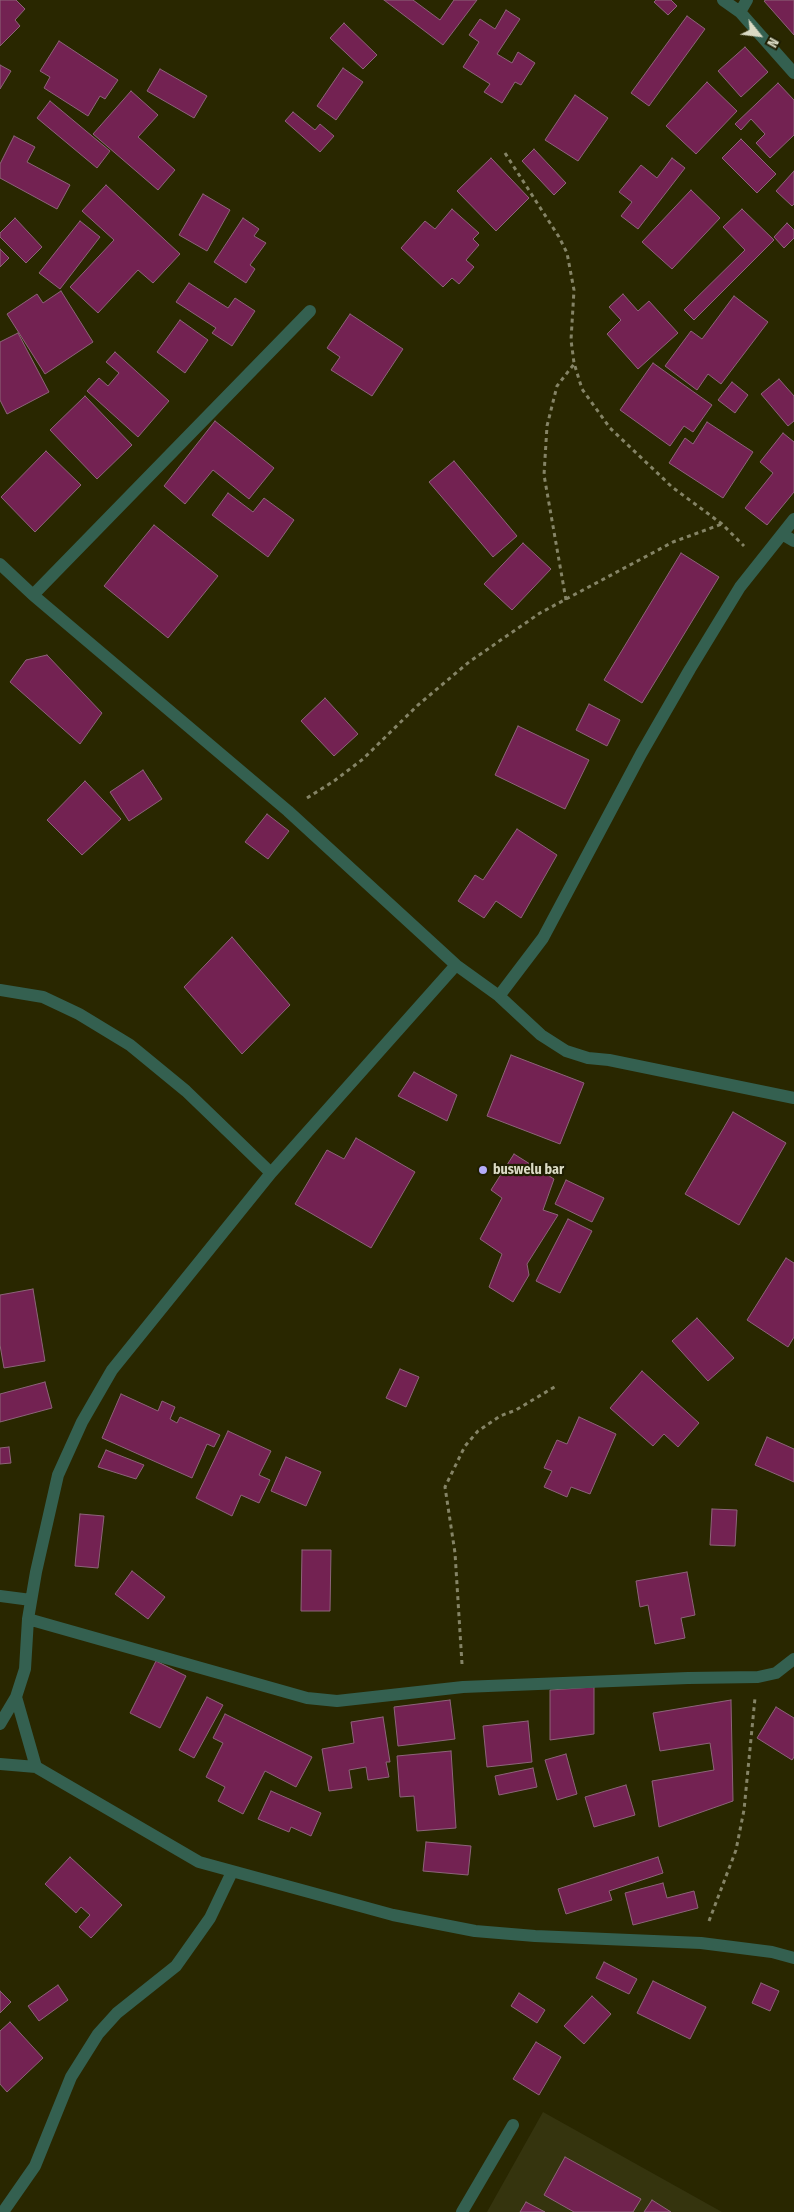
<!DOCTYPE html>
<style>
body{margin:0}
#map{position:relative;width:794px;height:2212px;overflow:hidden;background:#292700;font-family:"Fira Sans Condensed",sans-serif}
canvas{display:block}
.north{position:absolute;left:734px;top:10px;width:50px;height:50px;-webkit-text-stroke:4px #1f1e01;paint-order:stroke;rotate:119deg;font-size:14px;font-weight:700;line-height:20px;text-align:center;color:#dadac4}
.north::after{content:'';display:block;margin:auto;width:18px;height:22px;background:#dadac4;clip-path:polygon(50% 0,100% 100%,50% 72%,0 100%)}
</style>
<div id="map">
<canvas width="794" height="2212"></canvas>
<div class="north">N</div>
</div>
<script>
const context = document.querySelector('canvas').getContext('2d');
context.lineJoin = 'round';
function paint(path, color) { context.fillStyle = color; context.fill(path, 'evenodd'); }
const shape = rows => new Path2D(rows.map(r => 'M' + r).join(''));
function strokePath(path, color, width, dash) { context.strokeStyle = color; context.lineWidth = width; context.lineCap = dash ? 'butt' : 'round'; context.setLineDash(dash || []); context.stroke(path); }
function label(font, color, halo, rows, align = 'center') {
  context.font = font + ' "Fira Sans Condensed",sans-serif'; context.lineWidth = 4.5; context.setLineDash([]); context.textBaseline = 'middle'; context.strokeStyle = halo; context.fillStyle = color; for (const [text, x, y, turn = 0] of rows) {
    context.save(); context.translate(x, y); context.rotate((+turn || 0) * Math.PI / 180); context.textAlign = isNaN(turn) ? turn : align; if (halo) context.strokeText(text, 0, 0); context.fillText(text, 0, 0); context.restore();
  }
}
paint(shape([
 [543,2112,722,2212,487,2212]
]), '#35340e');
const building = shape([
 [0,0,16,0,25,9,15,20,20,26,0,46,0,0],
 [384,0,413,0,440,20,454,0,477,0,443,45,384,0],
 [656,0,671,0,677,6,668,15,654,2,656,0],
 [766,0,794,0,794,35,764,1,766,0],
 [506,10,520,19,497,54,512,63,518,52,535,63,521,85,515,82,502,103,484,92,490,84,463,67,479,42,469,35,480,19,495,29,506,10],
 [687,16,705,29,649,106,631,93,687,16],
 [344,23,377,55,363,69,330,38,344,23],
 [59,41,118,80,105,99,100,96,88,116,44,88,50,77,40,71,59,41],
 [745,47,768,72,741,97,718,71,745,47],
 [0,65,11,71,0,89,0,65],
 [343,68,363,82,336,120,317,106,343,68],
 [160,69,207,96,194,118,147,91,160,69],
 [707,82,737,111,696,154,666,126,707,82],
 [778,83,794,100,794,135,770,158,756,143,765,134,751,119,741,130,735,124,778,83],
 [131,91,158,115,138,137,175,170,158,190,93,134,131,91],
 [575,95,608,118,578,161,545,140,575,95],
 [50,101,110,151,97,168,37,118,50,101],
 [293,112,315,130,320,124,334,136,320,152,285,121,293,112],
 [14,136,35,147,27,162,70,185,57,209,0,178,0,164,14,136],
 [741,139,776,174,757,193,722,158,741,139],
 [534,149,566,183,554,195,522,161,534,149],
 [491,158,529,198,496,231,457,191,491,158],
 [672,158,685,168,638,229,621,216,632,202,619,192,641,165,657,178,672,158],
 [794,171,794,204,792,206,776,191,794,171],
 [106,185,180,254,153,283,138,270,98,313,70,287,114,240,82,211,106,185],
 [691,190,720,218,672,269,642,242,691,190],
 [203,194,230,210,207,251,179,235,203,194],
 [452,209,479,233,473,239,479,245,466,260,474,267,459,284,452,278,443,287,401,248,425,221,435,229,452,209],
 [742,209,774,240,694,320,684,310,745,250,723,227,742,209],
 [15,218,42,247,26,263,0,237,0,233,15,218],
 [243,218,259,229,254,236,266,243,250,265,255,269,246,283,214,262,243,218],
 [80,221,100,237,60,289,39,273,80,221],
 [787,223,794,230,794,238,784,248,774,237,787,223],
 [0,249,9,258,0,267,0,249],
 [189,283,228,308,235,298,255,311,232,346,212,333,216,328,176,302,189,283],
 [61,291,93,342,45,374,7,314,37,294,43,303,61,291],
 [623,294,638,311,649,301,678,333,638,369,607,334,621,320,609,307,623,294],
 [734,296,768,322,721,384,708,374,697,390,665,366,691,331,702,339,734,296],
 [350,314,403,349,372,396,331,370,340,357,327,348,350,314],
 [180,320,208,340,185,373,157,352,180,320],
 [18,333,49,392,7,414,0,400,0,342,18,333],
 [115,352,169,401,138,437,87,391,99,378,108,386,119,373,106,362,115,352],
 [653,363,712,405,693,432,684,426,670,446,620,410,653,363],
 [779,379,794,396,794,421,788,426,761,394,779,379],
 [732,382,748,395,735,413,718,400,732,382],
 [85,396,132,445,97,479,50,430,85,396],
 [215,421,274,468,249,499,213,470,185,504,164,486,215,421],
 [707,422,753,452,723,498,669,463,685,438,693,444,707,422],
 [783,433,794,442,794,492,767,525,745,508,773,473,760,462,783,433],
 [46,451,81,485,35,532,1,497,46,451],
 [454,461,517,536,493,557,429,482,454,461],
 [228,493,253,512,264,498,294,520,268,557,212,515,228,493],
 [154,525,218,576,168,638,104,586,154,525],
 [523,543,551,569,512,610,484,584,523,543],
 [681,553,719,577,642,703,604,680,681,553],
 [47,655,102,713,80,744,10,682,26,660,47,655],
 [325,698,358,734,334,756,301,721,325,698],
 [589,704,620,720,607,746,576,730,589,704],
 [518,726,589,760,565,809,495,775,518,726],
 [143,770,162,799,129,821,110,792,143,770],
 [85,781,121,819,82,855,47,820,85,781],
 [267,814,289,831,268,859,245,842,267,814],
 [517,829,557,855,521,918,496,901,484,918,458,901,475,875,483,880,517,829],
 [232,937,290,1005,242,1054,184,987,232,937],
 [511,1055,584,1083,560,1144,487,1116,511,1055],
 [414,1072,457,1095,447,1121,398,1096,414,1072],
 [733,1112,786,1143,739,1225,685,1194,733,1112],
 [356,1138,415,1172,371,1248,295,1204,327,1150,344,1159,356,1138],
 [514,1154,554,1179,543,1210,558,1215,527,1264,529,1275,513,1302,489,1287,502,1254,480,1239,502,1198,491,1190,514,1154],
 [566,1180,604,1198,592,1222,555,1204,566,1180],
 [568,1219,592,1231,560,1293,536,1281,568,1219],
 [786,1258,794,1263,794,1337,788,1347,747,1320,786,1258],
 [33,1289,45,1361,4,1368,0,1345,0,1295,33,1289],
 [697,1318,734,1358,708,1381,672,1341,697,1318],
 [400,1369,419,1377,406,1407,386,1398,400,1369],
 [642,1371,699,1423,678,1447,664,1434,653,1446,610,1408,642,1371],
 [45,1382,52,1408,0,1422,0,1394,45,1382],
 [121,1394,158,1411,162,1401,175,1407,170,1419,177,1423,180,1417,220,1435,214,1447,207,1444,192,1478,102,1438,121,1394],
 [579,1417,616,1434,590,1494,571,1487,567,1497,544,1487,552,1471,544,1468,557,1440,567,1444,579,1417],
 [228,1431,271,1451,259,1475,270,1480,259,1503,241,1495,232,1516,196,1498,228,1431],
 [767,1437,794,1449,794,1482,755,1465,767,1437],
 [9,1447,11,1463,0,1464,0,1448,9,1447],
 [106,1450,144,1465,136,1479,98,1467,106,1450],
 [286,1457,321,1472,306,1506,271,1491,286,1457],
 [712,1509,737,1510,735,1546,710,1545,712,1509],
 [80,1514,104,1516,98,1568,75,1566,80,1514],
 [302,1550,331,1550,330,1611,301,1611,302,1550],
 [132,1571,165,1597,148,1619,115,1594,132,1571],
 [687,1572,695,1615,681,1618,685,1638,655,1644,648,1605,640,1607,636,1581,687,1572],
 [156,1661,186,1676,160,1728,130,1713,156,1661],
 [594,1687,594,1734,550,1740,550,1690,594,1687],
 [207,1697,223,1705,194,1758,179,1750,207,1697],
 [450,1700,455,1739,398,1746,394,1707,450,1700],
 [731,1700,733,1801,659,1827,652,1781,714,1770,710,1743,660,1751,653,1713,731,1700],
 [776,1707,794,1718,794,1757,792,1760,757,1738,776,1707],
 [225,1714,312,1757,296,1787,265,1771,243,1814,218,1801,225,1787,206,1777,223,1743,213,1738,225,1714],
 [383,1717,390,1762,386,1762,389,1777,368,1780,366,1767,349,1770,352,1788,329,1791,322,1749,354,1743,351,1722,383,1717],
 [528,1721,532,1762,487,1767,483,1726,528,1721],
 [451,1751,456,1828,417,1831,414,1796,400,1797,397,1756,451,1751],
 [566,1754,577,1794,557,1800,545,1760,566,1754],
 [533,1768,537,1787,499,1795,495,1776,533,1768],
 [626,1785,635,1815,594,1827,585,1797,626,1785],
 [271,1791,321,1813,311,1836,291,1827,289,1832,258,1819,271,1791],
 [426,1842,471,1846,468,1875,423,1871,426,1842],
 [70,1857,122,1905,91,1938,79,1927,90,1915,81,1907,76,1913,45,1884,70,1857],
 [658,1857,663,1873,609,1891,612,1900,566,1914,558,1889,658,1857],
 [663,1883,667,1898,694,1891,698,1908,633,1925,625,1893,663,1883],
 [604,1962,637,1979,629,1994,596,1978,604,1962],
 [653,1981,706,2007,690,2039,637,2013,653,1981],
 [761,1983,779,1991,770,2011,752,2003,761,1983],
 [58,1985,68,2000,39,2021,28,2006,58,1985],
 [0,1991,11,2002,0,2013,0,1991],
 [519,1993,545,2010,537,2023,511,2006,519,1993],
 [592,1996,611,2014,584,2044,564,2026,592,1996],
 [10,2022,43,2058,7,2092,0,2084,0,2031,10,2022],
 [536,2042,561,2057,539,2095,513,2079,536,2042],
 [565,2157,641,2199,633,2212,574,2212,544,2195,565,2157],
 [652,2200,671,2212,644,2212,652,2200],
 [526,2202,545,2212,520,2212,526,2202]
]);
paint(building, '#732252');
strokePath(building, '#8d6479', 1);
strokePath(shape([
 [505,153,559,237,567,253,574,290,571,340,574,363,582,389,610,428,672,487,722,524,744,546],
 [566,600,544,475,547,426,557,386,574,364],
 [307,798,334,781,363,759,418,705,469,662,540,613,673,542,722,524],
 [462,1664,455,1553,445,1487,465,1446,478,1431,500,1416,516,1410,556,1386],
 [709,1921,736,1850,744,1810,755,1698]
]), '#858466', 3, [4, 4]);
strokePath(shape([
 [723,0,740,12,794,73],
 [740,12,747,0],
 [782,534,794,541],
 [0,564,33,595,288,811,456,965,499,996,541,1035,566,1051,588,1058,609,1060,794,1098],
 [33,595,310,311],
 [0,990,43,997,79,1014,130,1045,186,1091,271,1173],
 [499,996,543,938,641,754,690,669,740,587,794,519],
 [0,1596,31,1600],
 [28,1619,307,1698,337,1701,463,1687,688,1678,758,1677,776,1673,794,1659],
 [16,1697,36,1767],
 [0,1724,16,1697,25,1669,28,1619,36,1572,58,1475,82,1422,112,1370,271,1173,456,965],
 [0,1764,36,1767,199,1862,393,1915,475,1931,535,1936,701,1943,772,1952,794,1958],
 [3,2212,35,2166,71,2077,98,2034,117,2013,176,1966,210,1918,232,1872],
 [462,2212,513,2125]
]), '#346050', 12);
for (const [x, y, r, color] of [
 [483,1170,5,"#b4acf9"]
]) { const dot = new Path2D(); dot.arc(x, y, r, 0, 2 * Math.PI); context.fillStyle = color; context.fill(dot); strokePath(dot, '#1f1e01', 2); }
label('bold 14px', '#dadac4', '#1f1e01', [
 ["buswelu bar",493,1170]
], 'left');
</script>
